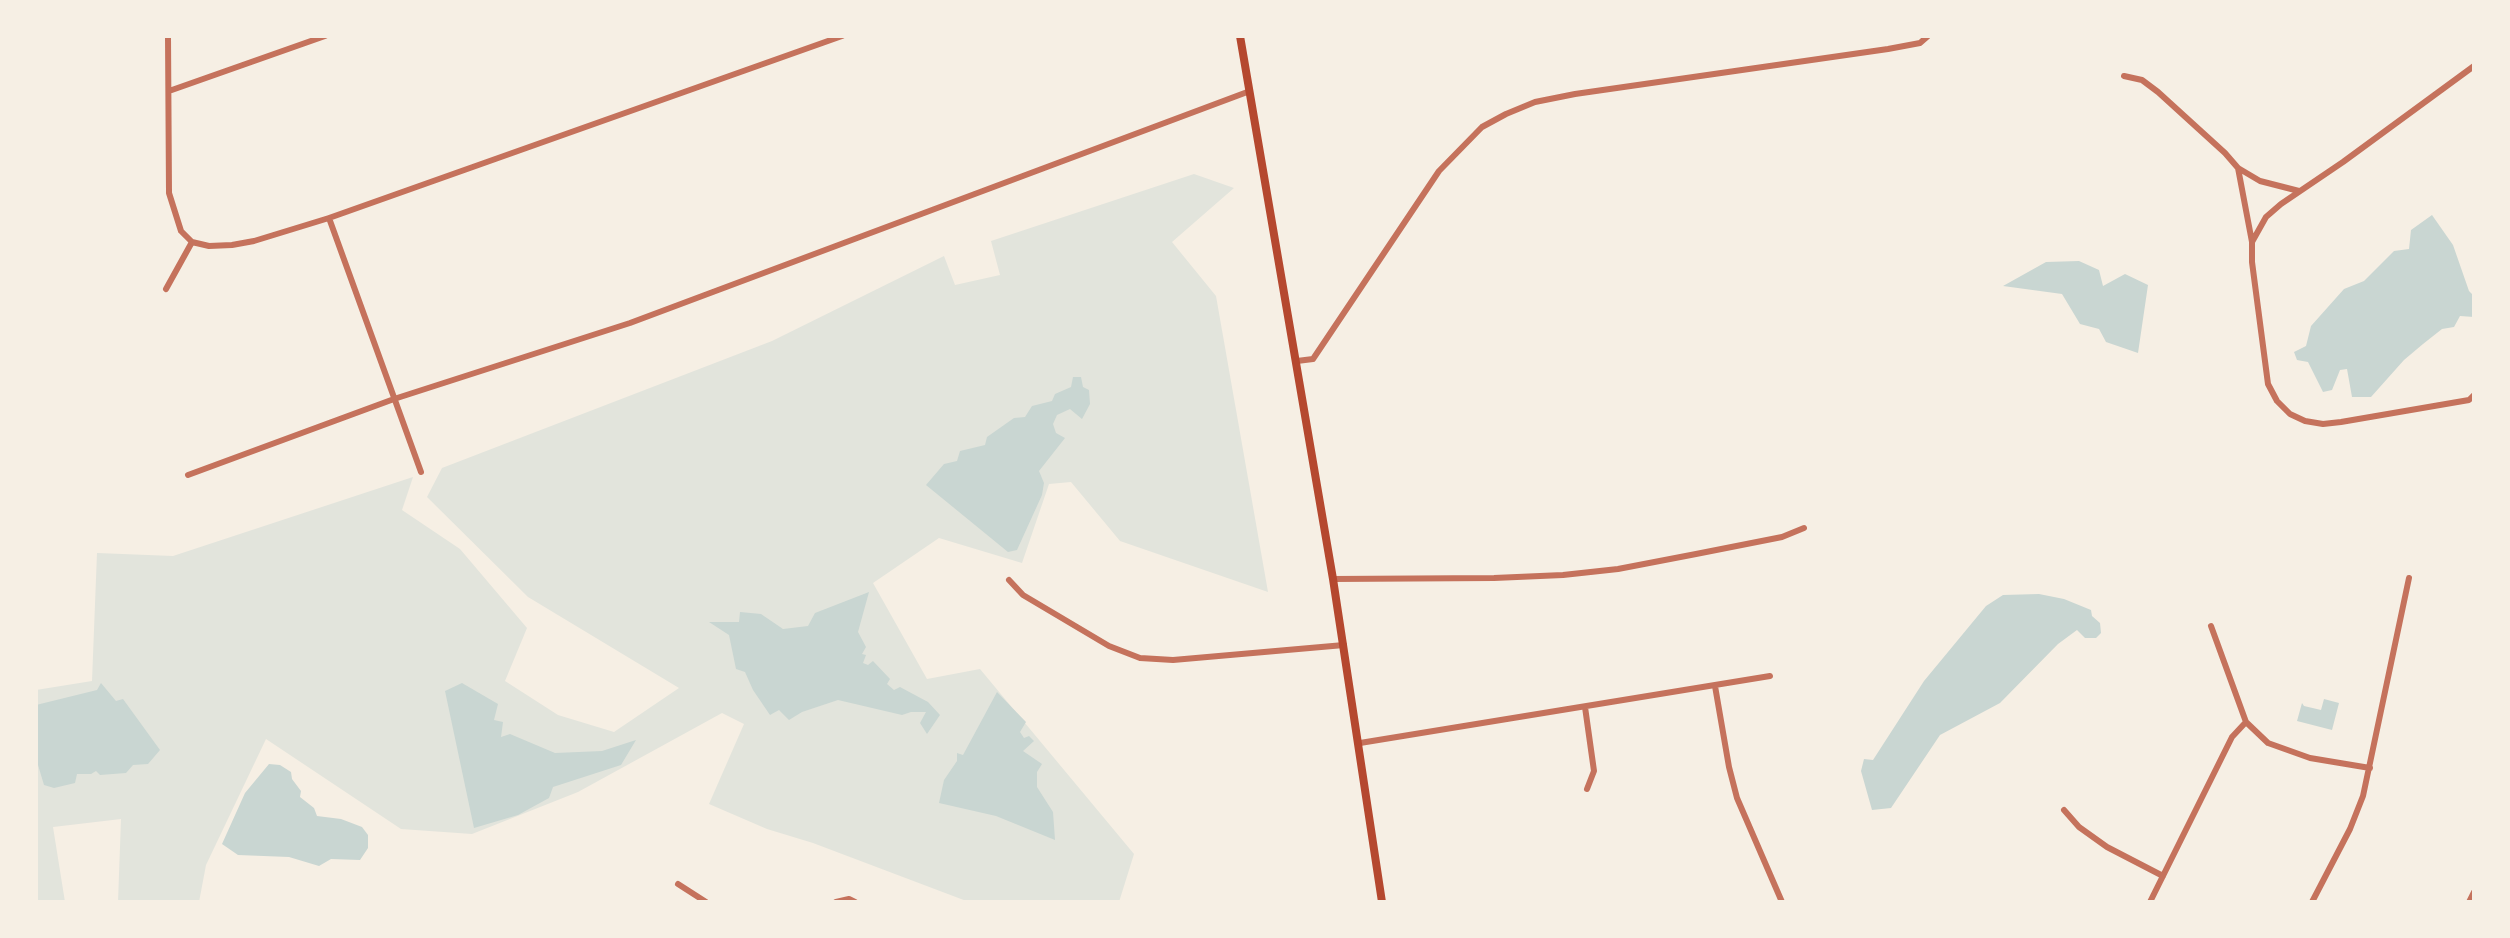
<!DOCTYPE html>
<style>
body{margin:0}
#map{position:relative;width:2510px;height:938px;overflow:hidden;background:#f6efe4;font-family:"Zilla Slab",serif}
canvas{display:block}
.frame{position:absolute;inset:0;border:38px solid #f6efe4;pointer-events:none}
</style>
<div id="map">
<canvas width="2510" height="938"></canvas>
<div class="frame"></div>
</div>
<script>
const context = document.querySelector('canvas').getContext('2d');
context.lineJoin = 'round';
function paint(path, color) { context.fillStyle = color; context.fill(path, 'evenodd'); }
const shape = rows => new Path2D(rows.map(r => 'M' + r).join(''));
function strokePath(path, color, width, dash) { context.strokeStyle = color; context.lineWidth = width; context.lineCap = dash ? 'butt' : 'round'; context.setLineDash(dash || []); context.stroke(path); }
paint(shape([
 [1194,174,1234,188,1172,242,1216,296,1268,592,1120,541,1071,482,1049,484,1022,563,939,538,873,583,927,679,980,669,1134,854,1119,902,969,902,813,843,767,829,709,804,744,724,722,713,578,792,472,834,401,829,266,739,206,865,199,902,118,902,121,819,53,827,65,902,36,902,36,690,92,681,97,553,173,556,413,477,402,510,460,549,527,628,505,681,558,715,614,732,679,688,528,597,427,497,442,468,772,341,944,256,955,285,1000,275,991,241]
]), '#e2e4dc');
paint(shape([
 [2432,215,2453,245,2469,291,2474,296,2474,317,2460,316,2454,327,2442,329,2423,344,2404,360,2371,397,2352,397,2347,369,2340,370,2332,390,2323,392,2308,362,2297,360,2294,352,2306,346,2311,326,2344,289,2364,281,2394,251,2409,249,2411,230],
 [2079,261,2099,270,2103,286,2125,274,2148,285,2138,353,2106,342,2099,329,2080,324,2062,294,2003,286,2046,262],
 [1073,377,1081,377,1083,387,1089,390,1090,404,1082,419,1070,409,1057,415,1053,424,1056,433,1065,438,1039,471,1044,483,1042,495,1017,550,1008,552,926,485,944,464,957,461,960,451,985,445,987,437,1014,418,1025,417,1032,406,1052,401,1055,394,1071,387],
 [869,592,858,632,866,647,862,654,866,655,863,663,868,665,873,661,890,679,887,684,894,690,900,687,928,702,940,715,927,734,920,723,926,712,911,712,902,715,838,700,802,712,789,720,779,710,770,715,753,690,745,672,736,669,729,635,709,622,739,622,740,612,761,614,783,629,808,626,815,613],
 [2039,594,2064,599,2091,610,2092,616,2100,623,2101,633,2096,638,2085,638,2077,630,2058,644,2000,703,1940,735,1891,808,1872,810,1861,771,1864,759,1873,760,1924,681,1986,606,2003,595],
 [101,683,116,701,123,699,160,750,148,764,133,765,126,773,100,775,96,771,91,774,77,774,75,783,54,788,44,785,38,765,36,705,97,690],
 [462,683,498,704,494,720,503,722,501,737,510,734,555,753,602,751,636,740,621,765,553,787,549,798,518,815,474,828,445,691],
 [997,692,1026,722,1020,732,1024,738,1029,736,1034,741,1023,751,1042,764,1037,772,1037,787,1053,812,1055,840,996,816,939,803,944,780,957,761,957,753,963,755],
 [2324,699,2339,703,2332,730,2297,721,2302,703,2304,706,2321,710],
 [269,764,280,765,291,772,292,779,301,791,300,797,314,808,317,816,341,819,362,827,368,835,368,848,360,860,331,859,319,866,289,857,238,855,222,844,245,793]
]), '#c9d6d2');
strokePath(shape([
 [168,36,169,193,181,231,192,242],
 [2474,66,2343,162,2281,204,2266,217,2252,242,2252,262,2268,384,2277,401,2290,414,2305,421,2323,424,2341,422,2469,400,2474,395],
 [2124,76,2142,80,2158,92,2225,153,2238,168,2260,181,2299,191],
 [169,91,325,36],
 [2238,168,2252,242],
 [329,218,421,472],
 [192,242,209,246,232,245,254,241,329,218,842,36],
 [166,289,192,242],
 [1297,361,1313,359,1439,171,1482,127,1506,114,1535,102,1575,94,1888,49,1920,43,1928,36],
 [188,475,394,399,630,323,1250,91],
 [1333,579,1494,578,1563,575,1618,569,1696,554,1782,537,1804,528],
 [1009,580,1023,595,1109,646,1140,658,1173,660,1344,645],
 [2211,626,2246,722,2268,743,2310,758,2370,768],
 [1715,686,1729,767,1737,798,1782,902],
 [1585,707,1594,771,1587,789],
 [1360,743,1770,676],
 [2064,810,2079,827,2107,847,2163,876],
 [678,884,706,902],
 [836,902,849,899,855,902],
 [2150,902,2232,737,2246,722],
 [2312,902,2350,829,2363,796,2409,578],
 [2469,902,2474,892]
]), '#c5725c', 6);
strokePath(shape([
 [1240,36,1333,579,1382,902]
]), '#b5482f', 8);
</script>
